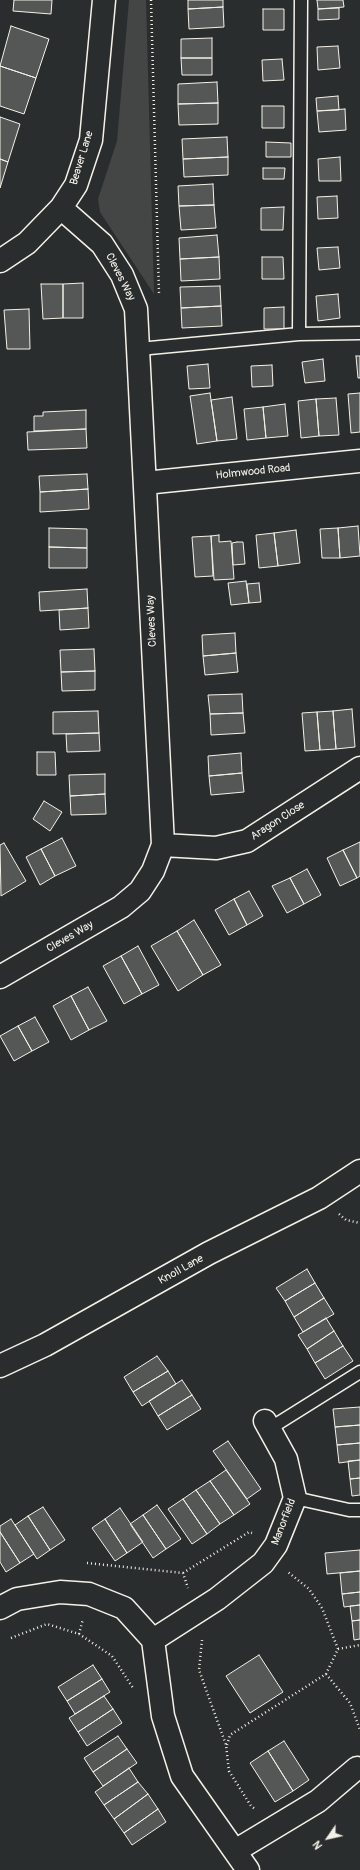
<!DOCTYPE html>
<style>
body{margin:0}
#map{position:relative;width:360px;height:1870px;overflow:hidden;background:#2a2d2e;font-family:Pangolin,sans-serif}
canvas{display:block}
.north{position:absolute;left:308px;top:1818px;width:40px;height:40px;-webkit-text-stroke:3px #2a2d2e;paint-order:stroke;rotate:236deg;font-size:11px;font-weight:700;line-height:16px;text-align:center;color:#f4f1e8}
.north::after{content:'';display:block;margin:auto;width:14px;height:18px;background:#f4f1e8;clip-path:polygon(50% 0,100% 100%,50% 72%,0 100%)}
</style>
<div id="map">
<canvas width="360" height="1870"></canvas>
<div class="north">N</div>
</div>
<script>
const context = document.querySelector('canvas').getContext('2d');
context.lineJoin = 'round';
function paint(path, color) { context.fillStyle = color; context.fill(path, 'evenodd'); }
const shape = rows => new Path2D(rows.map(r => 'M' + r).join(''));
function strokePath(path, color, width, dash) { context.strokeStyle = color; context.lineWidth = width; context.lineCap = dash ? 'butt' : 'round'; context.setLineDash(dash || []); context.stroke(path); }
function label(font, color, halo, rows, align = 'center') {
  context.font = font + ' Pangolin,sans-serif'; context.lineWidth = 3; context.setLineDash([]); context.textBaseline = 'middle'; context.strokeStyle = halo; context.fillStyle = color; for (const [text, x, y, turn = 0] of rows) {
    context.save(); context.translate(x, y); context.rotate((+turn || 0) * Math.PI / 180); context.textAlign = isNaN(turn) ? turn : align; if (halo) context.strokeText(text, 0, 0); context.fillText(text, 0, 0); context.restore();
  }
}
paint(shape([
 [129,0,146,0,154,294,100,212,98,199,117,141]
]), '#444645');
const building = shape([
 [14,0,52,0,51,14,13,11,14,0],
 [188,0,223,0,223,7,188,9,188,0],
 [317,0,343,0,344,7,318,9,317,0],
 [223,7,224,27,189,29,188,9,223,7],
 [339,8,339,19,318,20,318,9,339,8],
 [263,9,284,9,284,30,263,30,263,9],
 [11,26,49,39,36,78,0,66,11,26],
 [212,38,212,58,181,58,181,39,212,38],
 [338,46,340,68,318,70,317,47,338,46],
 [181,58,212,58,212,75,182,75,181,58],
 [282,59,284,80,263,81,262,60,282,59],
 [0,66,36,78,24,114,0,106,0,66],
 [217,82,218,103,178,104,178,84,217,82],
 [338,96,339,110,317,111,316,98,338,96],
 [218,103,218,124,179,125,178,104,218,103],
 [262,106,284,106,284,128,262,128,262,106],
 [345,109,346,130,319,132,317,111,345,109],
 [0,117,20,124,8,162,0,159,0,117],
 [227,137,228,157,183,159,182,139,227,137],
 [266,142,291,143,291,157,266,157,266,142],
 [228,157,228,175,184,177,183,159,228,157],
 [340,157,341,181,319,181,318,159,340,157],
 [0,159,8,162,0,188,0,159],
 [263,168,285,168,284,179,263,179,263,168],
 [213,184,214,205,179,206,178,186,213,184],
 [337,196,338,218,318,219,317,197,337,196],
 [214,205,216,228,181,230,179,206,214,205],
 [284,207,283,230,261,230,261,208,284,207],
 [217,235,219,257,180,259,179,238,217,235],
 [338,247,340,268,319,270,317,248,338,247],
 [219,257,220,279,181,281,180,259,219,257],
 [262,257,283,257,284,279,262,279,262,257],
 [83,283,83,318,63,318,63,284,83,283],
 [41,284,63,284,63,318,43,319,41,284],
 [220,286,221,306,181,308,180,287,220,286],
 [338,294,340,318,318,321,316,296,338,294],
 [221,306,222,326,182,328,181,308,221,306],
 [284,307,284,329,264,329,264,308,284,307],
 [29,309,30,349,7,349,4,310,29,309],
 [356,356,360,356,360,378,358,378,356,356],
 [323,359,325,381,305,383,302,362,323,359],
 [208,364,210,388,189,389,187,366,208,364],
 [272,365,273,386,252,387,251,366,272,365],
 [210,393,217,441,197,444,190,396,210,393],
 [360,393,360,432,351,433,348,394,360,393],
 [232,397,237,439,217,441,211,400,232,397],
 [336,398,339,435,319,436,316,399,336,398],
 [316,399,319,436,301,438,298,401,316,399],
 [285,404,288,436,266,438,263,407,285,404],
 [263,407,266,438,247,440,244,409,263,407],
 [86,410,86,429,34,431,34,416,43,416,43,412,86,410],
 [86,429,87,448,28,450,27,432,86,429],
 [87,474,88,489,40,492,39,476,87,474],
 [88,489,89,509,40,512,40,492,88,489],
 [358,526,360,556,340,558,338,528,358,526],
 [49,528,87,529,87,548,49,547,49,528],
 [338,528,340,558,322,558,320,529,338,528],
 [296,530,300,563,278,566,274,533,296,530],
 [274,533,278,566,259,568,256,535,274,533],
 [219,535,219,542,231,541,234,579,214,580,211,536,219,535],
 [211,536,213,576,195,577,192,537,211,536],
 [237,542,243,542,245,564,233,565,232,543,237,542],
 [49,547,87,548,87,568,49,568,49,547],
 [246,581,249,603,231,605,228,583,246,581],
 [259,583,261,602,249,603,247,584,259,583],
 [87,589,88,608,40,611,39,592,87,589],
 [88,608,89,628,60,630,59,610,88,608],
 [235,633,236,653,203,656,202,635,235,633],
 [94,649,95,671,61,672,60,650,94,649],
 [236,653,238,672,205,675,203,656,236,653],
 [95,671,95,690,62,691,61,672,95,671],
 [242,694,243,713,210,714,208,695,242,694],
 [352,709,355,747,336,749,333,711,352,709],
 [98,711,99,733,53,734,53,712,98,711],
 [333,711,336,749,320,750,317,712,333,711],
 [317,712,320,750,305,751,302,713,317,712],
 [243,713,245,733,211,735,210,714,243,713],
 [99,733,100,751,67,752,66,734,99,733],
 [37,752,55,752,56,775,37,775,37,752],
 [241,753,242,773,209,776,208,756,241,753],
 [242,773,244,792,211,795,209,776,242,773],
 [105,774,105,794,70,796,69,775,105,774],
 [105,794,106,814,71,815,70,796,105,794],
 [44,801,62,812,50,831,33,819,44,801],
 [62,838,76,866,55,876,41,849,62,838],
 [360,842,360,876,357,878,343,850,360,842],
 [4,843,26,881,1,896,0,845,4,843],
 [41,849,55,876,40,885,26,857,41,849],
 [343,850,357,878,340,886,327,858,343,850],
 [307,869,321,895,304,904,290,878,307,869],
 [290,878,304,904,287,913,272,886,290,878],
 [249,891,263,916,247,925,234,899,249,891],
 [234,899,247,925,229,935,215,910,234,899],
 [194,920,221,965,203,975,177,931,194,920],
 [177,931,203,975,178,991,151,946,177,931],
 [138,946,159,985,142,994,121,956,138,946],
 [121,956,142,994,124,1004,103,966,121,956],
 [88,987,107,1021,89,1030,71,996,88,987],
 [71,996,89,1030,71,1040,53,1006,71,996],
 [35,1017,49,1042,32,1051,18,1026,35,1017],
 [18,1026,32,1051,14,1061,0,1036,18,1026],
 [307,1269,315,1283,285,1301,276,1288,307,1269],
 [315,1283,324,1298,294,1317,285,1301,315,1283],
 [324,1298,334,1314,303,1332,294,1317,324,1298],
 [326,1318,334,1331,307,1349,298,1335,326,1318],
 [334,1331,343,1346,315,1363,307,1349,334,1331],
 [343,1346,353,1361,325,1379,315,1363,343,1346],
 [157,1356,168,1371,133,1392,124,1377,157,1356],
 [168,1371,176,1384,142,1406,133,1392,168,1371],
 [182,1380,192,1395,158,1416,149,1401,182,1380],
 [192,1395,201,1409,167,1430,158,1416,192,1395],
 [360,1407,360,1425,335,1427,333,1409,360,1407],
 [360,1425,360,1443,337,1445,335,1427,360,1425],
 [228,1441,261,1489,247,1499,213,1451,228,1441],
 [360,1443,360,1460,339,1463,337,1445,360,1443],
 [360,1460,360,1478,350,1479,348,1461,360,1460],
 [226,1470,250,1504,234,1515,210,1481,226,1470],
 [360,1478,360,1495,352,1496,350,1479,360,1478],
 [210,1481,234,1515,220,1524,196,1490,210,1481],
 [196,1490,220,1524,207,1534,183,1499,196,1490],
 [183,1499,207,1534,192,1544,168,1509,183,1499],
 [157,1505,181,1539,166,1549,143,1515,157,1505],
 [43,1507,65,1540,50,1550,28,1516,43,1507],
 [120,1508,143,1542,127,1553,105,1519,120,1508],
 [143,1515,166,1549,153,1558,130,1524,143,1515],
 [28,1516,50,1550,37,1559,15,1525,28,1516],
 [11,1519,34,1554,20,1563,0,1532,0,1526,11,1519],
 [105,1519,127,1553,115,1561,92,1528,105,1519],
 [0,1532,20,1563,6,1572,0,1562,0,1532],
 [360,1550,360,1571,327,1574,325,1553,360,1550],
 [360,1571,360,1592,342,1594,340,1573,360,1571],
 [360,1592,360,1605,344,1607,342,1594,360,1592],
 [360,1605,360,1620,352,1621,350,1606,360,1605],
 [360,1620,360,1639,354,1640,352,1621,360,1620],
 [259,1655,283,1692,250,1713,226,1676,259,1655],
 [93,1665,102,1679,67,1701,58,1687,93,1665],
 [102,1679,110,1692,75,1714,67,1701,102,1679],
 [104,1696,113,1709,78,1732,69,1718,104,1696],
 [113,1709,122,1723,87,1746,78,1732,113,1709],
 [118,1736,127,1749,93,1772,84,1758,118,1736],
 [284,1741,309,1780,293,1791,268,1751,284,1741],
 [127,1749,137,1763,103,1786,93,1772,127,1749],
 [268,1751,293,1791,275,1802,250,1763,268,1751],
 [129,1768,138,1782,104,1805,95,1792,129,1768],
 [138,1782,148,1794,114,1819,104,1805,138,1782],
 [148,1794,158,1809,124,1833,114,1819,148,1794],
 [158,1809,166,1822,132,1845,124,1833,158,1809]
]);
paint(building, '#555756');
strokePath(building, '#f4f1e8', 1);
const service = shape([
 [299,334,301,0],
 [139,349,299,334,360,333],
 [269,1429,360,1372],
 [295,1498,349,1510,360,1510]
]);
const minor = shape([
 [0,261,27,243,61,208,76,185,91,140,104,0],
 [145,483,360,461],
 [163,845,216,848,247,841,360,768],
 [0,977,121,907,140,891,153,871,163,845,136,309,122,275,102,244,61,208],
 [0,1608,17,1599,60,1592,89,1594,124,1608,153,1640,163,1716,182,1776,248,1870],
 [153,1640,217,1599,263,1563,276,1545,295,1498,286,1459,265,1421],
 [235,1851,318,1801,357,1768]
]);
const tertiary = shape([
 [0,1366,45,1345,209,1253,319,1198,360,1171]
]);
strokePath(service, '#f4f1e8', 15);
strokePath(minor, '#f4f1e8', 25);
strokePath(tertiary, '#f4f1e8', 25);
strokePath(shape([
 [151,0,159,294],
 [339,1214,346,1220,360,1223],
 [87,1563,183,1573,188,1588],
 [183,1573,249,1532,252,1533],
 [79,1634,83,1619],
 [11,1638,47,1624,79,1634,112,1656,133,1688],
 [202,1640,199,1670,226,1745,229,1771,251,1806,255,1809],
 [338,1649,360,1645],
 [326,1674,350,1703,360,1730],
 [227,1745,230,1735,326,1674,338,1649,322,1608,309,1589,288,1572]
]), '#f4f1e8', 2.5, [1, 3]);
strokePath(service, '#2a2d2e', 12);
strokePath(minor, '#2a2d2e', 22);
strokePath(tertiary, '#2a2d2e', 22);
label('11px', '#f4f1e8', '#2a2d2e', [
 ["Beaver Lane",82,158,-73],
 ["Cleves Way",120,277,63],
 ["Holmwood Road",253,472,-6],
 ["Cleves Way",152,621,-93],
 ["Aragon Close",278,821,-33],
 ["Cleves Way",70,937,-30],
 ["Knoll Lane",181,1270,-29],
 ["Manorfield",284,1522,-69]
]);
</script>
